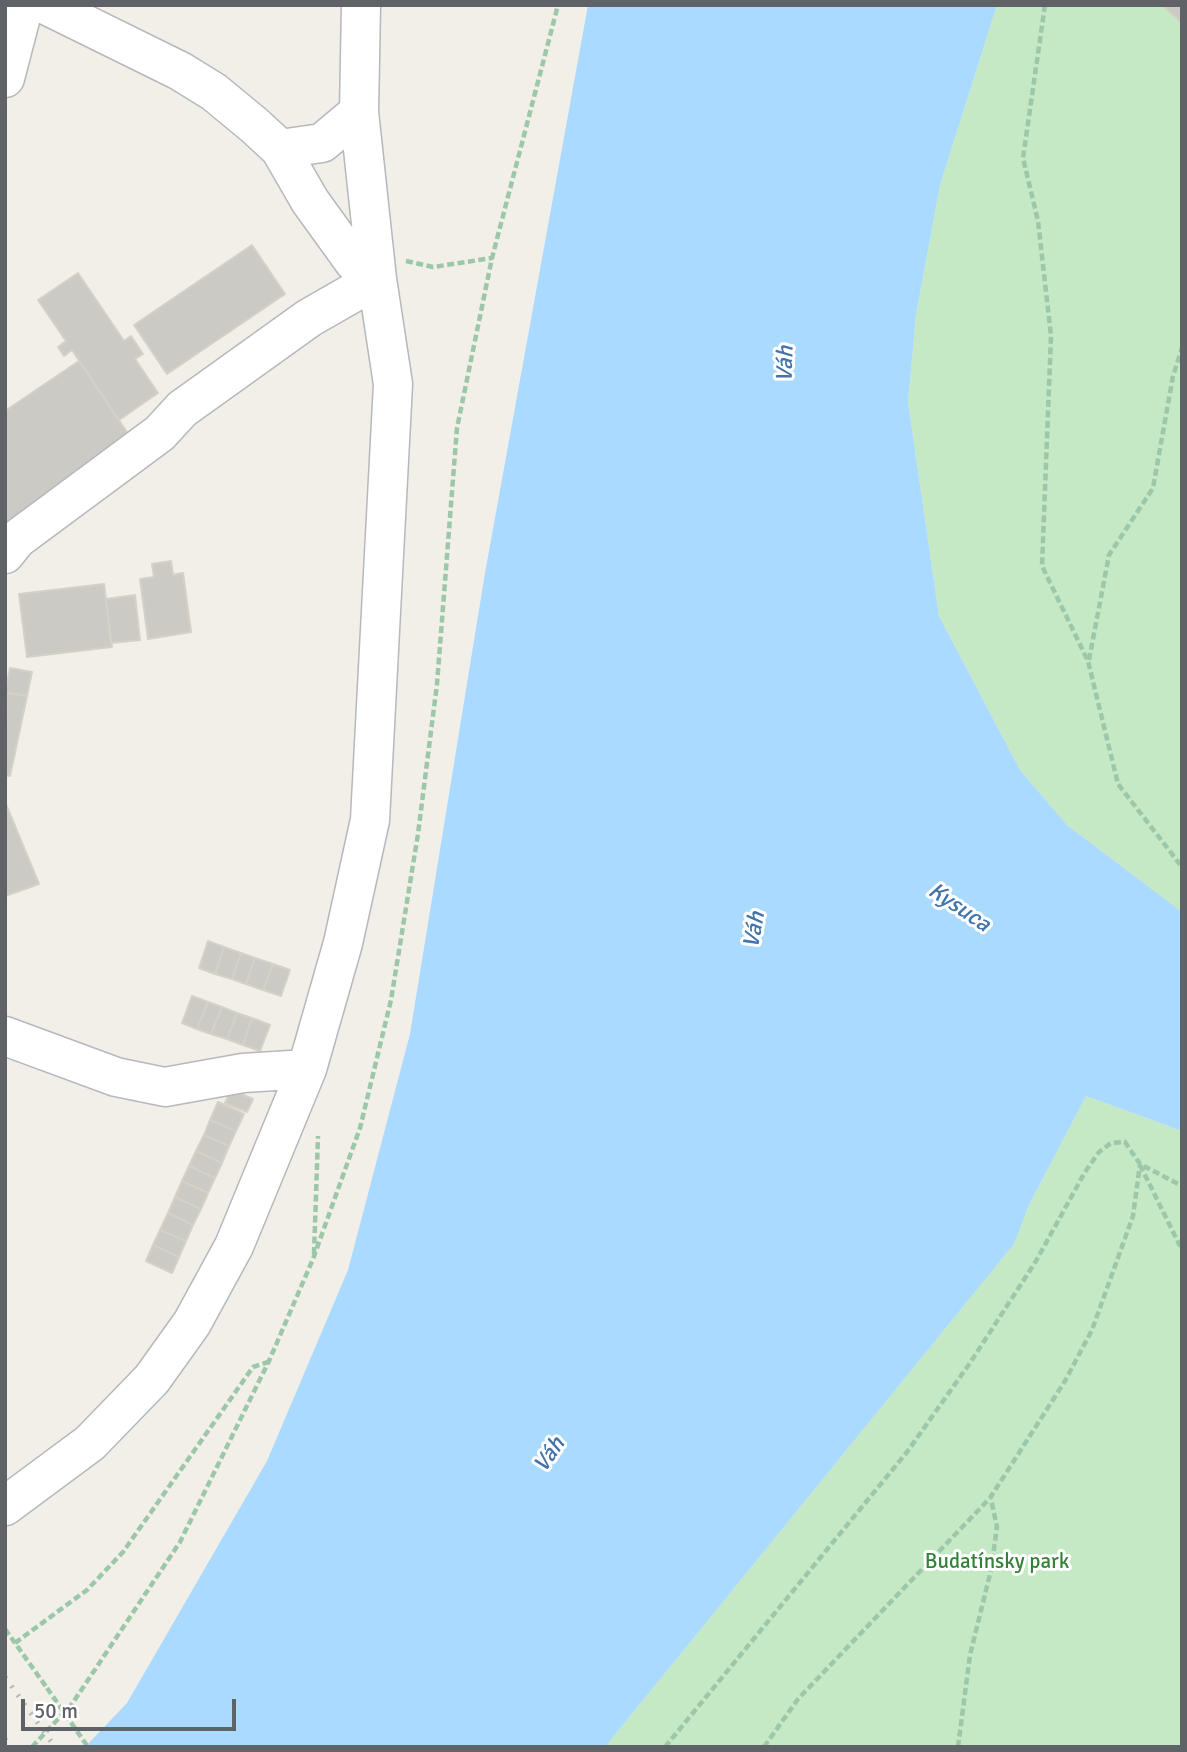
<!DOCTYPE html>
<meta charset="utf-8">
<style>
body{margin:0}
#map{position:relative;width:1187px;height:1752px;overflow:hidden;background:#f1efe8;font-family:Signika,sans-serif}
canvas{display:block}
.frame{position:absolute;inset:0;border:7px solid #5f6368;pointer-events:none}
.scale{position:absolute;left:21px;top:1699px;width:215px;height:32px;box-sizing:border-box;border:4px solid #5f6368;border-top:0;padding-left:9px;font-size:21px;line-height:24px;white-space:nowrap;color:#5f6368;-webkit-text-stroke:5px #fff;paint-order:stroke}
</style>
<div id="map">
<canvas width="1187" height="1752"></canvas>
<div class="frame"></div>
<div class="scale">50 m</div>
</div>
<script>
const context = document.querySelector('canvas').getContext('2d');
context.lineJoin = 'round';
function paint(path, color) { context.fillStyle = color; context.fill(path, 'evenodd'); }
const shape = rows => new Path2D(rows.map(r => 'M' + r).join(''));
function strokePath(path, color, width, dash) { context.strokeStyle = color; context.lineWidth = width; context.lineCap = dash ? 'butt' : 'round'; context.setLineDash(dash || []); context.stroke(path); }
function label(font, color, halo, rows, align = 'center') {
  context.font = font + ' Signika,sans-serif'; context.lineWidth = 6; context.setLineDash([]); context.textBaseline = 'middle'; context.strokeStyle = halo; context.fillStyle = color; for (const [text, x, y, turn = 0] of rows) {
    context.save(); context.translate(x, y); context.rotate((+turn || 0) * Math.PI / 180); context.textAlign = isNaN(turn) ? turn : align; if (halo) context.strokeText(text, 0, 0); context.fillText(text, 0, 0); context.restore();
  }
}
paint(shape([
 [997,5,1182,5,1182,912,1067,825,1020,770,939,616,908,402,916,315,940,185],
 [1086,1096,1182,1131,1182,1747,605,1747,1014,1244,1029,1205]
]), '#c5e8c5');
paint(shape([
 [588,5,997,5,940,185,916,315,908,402,939,616,1020,770,1067,825,1182,912,1182,1131,1086,1096,1029,1205,1014,1244,605,1747,85,1747,127,1703,267,1461,348,1270,410,1034,485,573]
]), '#aadaff');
const building = shape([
 [1162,5,1182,5,1182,23,1162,5],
 [252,245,285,294,167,374,134,325,252,245],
 [78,273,124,341,131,336,143,354,135,359,158,393,119,420,72,350,64,356,58,347,66,341,38,300,78,273],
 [79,361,133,441,5,529,5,411,79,361],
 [171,561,173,575,183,573,191,632,148,639,140,579,154,577,152,564,171,561],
 [104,584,112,647,27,657,19,594,104,584],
 [135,595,140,640,111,643,106,599,135,595],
 [10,668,32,672,27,696,5,692,10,668],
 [7,693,27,696,10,776,5,775,7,693],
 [5,802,39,884,5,896,5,802],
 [208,941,224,947,215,974,199,968,208,941],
 [224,947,241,953,232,979,215,974,224,947],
 [241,953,255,958,246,984,232,979,241,953],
 [255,958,273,964,263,990,246,984,255,958],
 [273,964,290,970,281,996,263,990,273,964],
 [192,996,208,1002,197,1029,182,1023,192,996],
 [208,1002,222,1007,211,1034,197,1029,208,1002],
 [222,1007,237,1013,227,1039,211,1034,222,1007],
 [237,1013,252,1018,243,1045,227,1039,237,1013],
 [252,1018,270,1025,260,1051,243,1045,252,1018],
 [231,1090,253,1099,247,1112,225,1103,231,1090],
 [218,1102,244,1114,236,1131,210,1120,218,1102],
 [210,1120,236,1131,229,1146,204,1135,210,1120],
 [204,1135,229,1146,222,1163,196,1151,204,1135],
 [196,1151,222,1163,215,1178,189,1166,196,1151],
 [189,1166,215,1178,208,1193,182,1181,189,1166],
 [182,1181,208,1193,201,1209,175,1197,182,1181],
 [175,1197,201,1209,193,1225,168,1213,175,1197],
 [168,1213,193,1225,186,1241,160,1230,168,1213],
 [160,1230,186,1241,179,1257,153,1245,160,1230],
 [153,1245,179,1257,172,1273,146,1261,153,1245]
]);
paint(building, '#cccac5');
strokePath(building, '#d6d1c6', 2);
const minor = shape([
 [5,78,24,5],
 [280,149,322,143,359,112],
 [5,554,17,539,160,433,182,409,309,318,377,279,354,262,310,201,280,149,254,125,214,92,180,71,46,5],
 [5,1036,116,1077,165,1087,243,1073,307,1069],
 [5,1506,90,1443,152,1379,192,1323,234,1246,307,1069,343,943,370,820,393,384,377,279,359,112,361,5]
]);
strokePath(minor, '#b5b8bc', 41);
strokePath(shape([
 [1045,5,1023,158,1038,221,1051,336,1042,566,1088,661,1118,784,1182,867],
 [406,261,433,267,492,258],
 [1089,660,1109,555,1153,488,1173,376,1182,348],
 [1140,1165,1182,1250],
 [314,1254,318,1136],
 [5,1629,47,1688],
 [15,1643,87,1590,123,1552,253,1367,268,1362],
 [32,1747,72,1704,180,1542,269,1361,313,1259,360,1128,391,1000,418,834,437,684,457,428,492,258,558,5],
 [665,1747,907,1452,970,1363,1036,1261,1085,1172,1099,1152,1111,1143,1125,1142,1140,1164,1182,1186],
 [764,1747,798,1699,990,1498,1065,1381,1092,1330,1133,1216,1140,1164],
 [958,1747,970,1655,991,1570,997,1527,991,1499]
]), '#9cc7a9', 4.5, [7, 3.5]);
strokePath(minor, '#fff', 38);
strokePath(shape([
 [5,1677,55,1747],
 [5,1739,10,1747]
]), '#b6b7b8', 5, [2, 9]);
strokePath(shape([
 [47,1688,88,1747]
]), '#9cc7a9', 4.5, [7, 3.5]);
label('21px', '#348238', '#fff', [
 ["Budatínsky park",997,1562]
]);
label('italic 23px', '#4174aa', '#fff', [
 ["Váh",786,364,-88],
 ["Kysuca",959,908,34],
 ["Váh",755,930,-80],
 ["Váh",550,1455,-56]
]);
</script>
